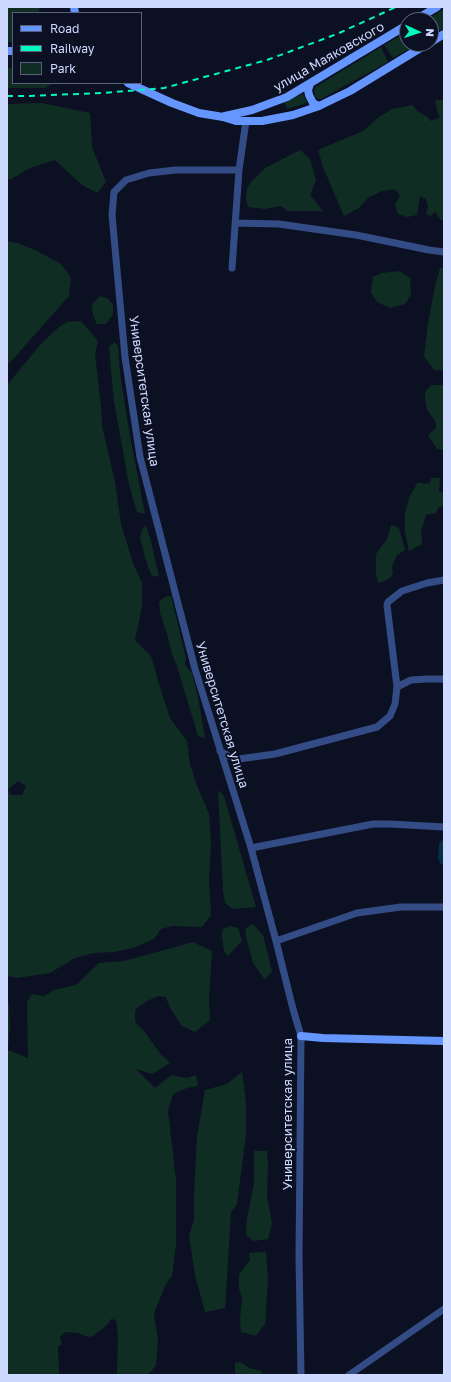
<!DOCTYPE html>
<meta charset="utf-8">
<style>
body{margin:0}
#map{position:relative;width:451px;height:1382px;overflow:hidden;background:#0c1023;font-family:"Golos Text",sans-serif}
canvas{display:block}
.frame{position:absolute;inset:0;border:8px solid #ced9ff;pointer-events:none}
.legend{position:absolute;left:12px;top:12px;width:130px;height:72px;box-sizing:border-box;background:#0c1023;border:1px solid #5a607b;margin:0;padding:5px 7px;list-style:none;font-size:12px;color:#ced9ff}
.legend li{display:flex;align-items:center;gap:8px;height:20px}
.legend b{width:20px;border:1px solid #5a607b}
.north{position:absolute;left:399px;top:12px;width:40px;height:40px;box-sizing:border-box;background:#0c1023;border:1px solid #5a607b;border-radius:50%;rotate:93deg;font-size:11px;font-weight:700;line-height:16px;text-align:center;color:#ced9ff}
.north::after{content:'';display:block;margin:auto;width:14px;height:18px;background:#00f9be;clip-path:polygon(50% 0,100% 100%,50% 72%,0 100%)}
</style>
<div id="map">
<canvas width="451" height="1382"></canvas>
<div class="frame"></div>
<ul class="legend">
<li><b style="height:5px;background:#6595ff"></b>Road</li>
<li><b style="height:5px;background:#00f9be"></b>Railway</li>
<li><b style="height:11px;background:#0f2d22"></b>Park</li>
</ul>
<div class="north">N</div>
</div>
<script>
const context = document.querySelector('canvas').getContext('2d');
context.lineJoin = 'round';
function paint(path, color) { context.fillStyle = color; context.fill(path, 'evenodd'); }
const shape = rows => new Path2D(rows.map(r => 'M' + r).join(''));
function strokePath(path, color, width, dash) { context.strokeStyle = color; context.lineWidth = width; context.lineCap = dash ? 'butt' : 'round'; context.setLineDash(dash || []); context.stroke(path); }
function label(font, color, halo, rows, align = 'center') {
  context.font = font + ' "Golos Text",sans-serif'; context.lineWidth = 4; context.setLineDash([]); context.textBaseline = 'middle'; context.strokeStyle = halo; context.fillStyle = color; for (const [text, x, y, turn = 0] of rows) {
    context.save(); context.translate(x, y); context.rotate((+turn || 0) * Math.PI / 180); context.textAlign = isNaN(turn) ? turn : align; if (halo) context.strokeText(text, 0, 0); context.fillText(text, 0, 0); context.restore();
  }
}
paint(shape([
 [7,7,40,7,38,13,13,13,13,42,7,42],
 [444,9,444,28,431,36,431,20,426,20],
 [407,32,407,44,417,44,393,58,384,45],
 [381,47,388,62,321,99,318,99,315,96,314,88],
 [7,68,13,68,13,83,54,83,45,88,7,88],
 [303,94,307,103,287,109,284,102],
 [435,100,444,100,444,220,441,220,435,212,431,216,426,214,428,206,426,199,420,196,417,215,407,217,398,214,395,205,400,195,395,189,382,191,369,197,359,208,344,216,323,167,318,150,363,131,379,117,392,109,413,105,417,111,426,116,431,121,440,117,437,111],
 [42,103,90,113,92,147,106,182,97,193,82,185,55,160,30,168,11,179,7,179,7,104],
 [300,150,310,159,316,180,310,195,323,211,287,211,281,206,265,209,248,207,246,199,247,189,251,182,265,168],
 [7,241,17,243,35,250,61,264,71,278,69,296,7,366],
 [444,267,444,371,434,370,424,356,428,323,435,286,440,268],
 [399,271,410,278,411,295,405,304,390,308,377,302,371,292,373,277,382,273],
 [100,296,107,298,113,304,113,314,106,324,97,324,93,315,92,304],
 [81,321,98,341,95,354,101,406,102,426,115,482,121,524,133,563,142,583,142,606,135,640,151,656,159,684,170,718,187,741,190,764,196,783,209,814,211,842,209,879,211,915,202,927,172,926,161,929,154,939,133,948,114,952,94,953,75,958,50,973,17,978,7,976,7,385,41,344,58,328,67,322],
 [18,781,26,786,22,795,11,795,8,790],
 [115,342,118,347,120,373,130,436,145,514,137,512,129,485,114,402,109,347],
 [431,385,444,385,444,450,437,449,428,435,436,428,436,423,427,409,425,400,425,392],
 [431,478,440,478,439,492,444,493,444,505,438,508,436,513,426,515,421,531,422,544,409,551,405,532,405,514,409,498,418,482,425,484,430,483],
 [146,525,151,541,159,577,151,575,145,557,140,538,142,530],
 [391,525,399,528,405,550,397,555,392,566,393,572,390,578,383,582,378,583,376,573,376,554,387,539],
 [171,596,186,658,185,665,192,673,198,697,205,738,198,736,177,666,172,654,167,634,160,613,159,602,165,597],
 [218,790,224,796,256,907,233,909,225,903,223,891],
 [253,924,263,935,272,971,265,980,253,963,247,941,245,929],
 [230,926,238,928,242,941,228,956,224,951,222,935,223,929],
 [193,942,212,951,209,997,210,1020,195,1032,181,1025,169,1006,166,997,158,996,145,1002,135,1010,135,1022,144,1031,159,1052,170,1063,152,1074,136,1069,155,1088,171,1075,187,1078,196,1075,198,1086,187,1088,173,1094,168,1111,176,1180,176,1244,172,1276,165,1286,154,1313,158,1342,156,1365,148,1375,117,1375,118,1336,116,1320,111,1319,108,1324,93,1336,88,1337,78,1333,65,1332,60,1337,62,1344,58,1347,59,1375,7,1375,7,1001,9,1003,10,1027,8,1050,28,1058,27,1002,32,994,44,996,54,990,76,985,99,963,124,961],
 [242,1072,246,1103,246,1134,237,1204,231,1213,225,1308,205,1312,195,1275,189,1236,194,1220,194,1196,197,1136,205,1090,227,1084],
 [254,1151,267,1151,268,1164,267,1197,272,1223,268,1239,254,1241,246,1235,247,1219,254,1183],
 [266,1252,268,1279,265,1324,256,1336,241,1332,240,1319,242,1299,239,1288,239,1274,250,1260,249,1253],
 [240,1362,250,1368,261,1371,263,1375,235,1375,235,1363]
]), '#0f2d22');
paint(shape([
 [444,837,444,865,441,864,438,858,439,844]
]), '#063042');
strokePath(shape([
 [239,170,176,170,149,173,126,180,114,192,112,215,125,357,140,457,195,669,251,848,276,941,293,1009,301,1036,299,1257,301,1375],
 [235,223,279,224,356,235,429,250,444,252],
 [232,268,239,170,246,121],
 [397,687,411,680,428,679,444,679],
 [220,751,229,756,239,759,275,754,377,727,390,716,395,704,397,687,387,605,388,602,402,591,427,583,444,580],
 [251,848,373,824,390,824,444,827],
 [276,941,357,913,401,907,444,907],
 [349,1375,444,1309]
]), '#344c86', 7);
strokePath(shape([
 [74,7,75,13],
 [415,20,437,7],
 [431,42,444,34],
 [7,51,13,51],
 [128,83,172,103,199,113,223,117,236,121,262,121,293,115,319,106,350,91,427,44],
 [310,84,308,90,309,95,313,103,319,106],
 [225,116,252,110,287,97,407,25],
 [301,1036,323,1038,444,1041]
]), '#6595ff', 8);
strokePath(shape([
 [7,96,26,96,103,93,164,88,267,60,337,34,396,7]
]), '#00f9be', 2, [6, 5]);
label('13px', '#ced9ff', '#0c1023', [
 ["улица Маяковского",329,57,-30],
 ["Университетская улица",144,391,82],
 ["Университетская улица",222,715,73],
 ["Университетская улица",288,1114,-90]
]);
</script>
